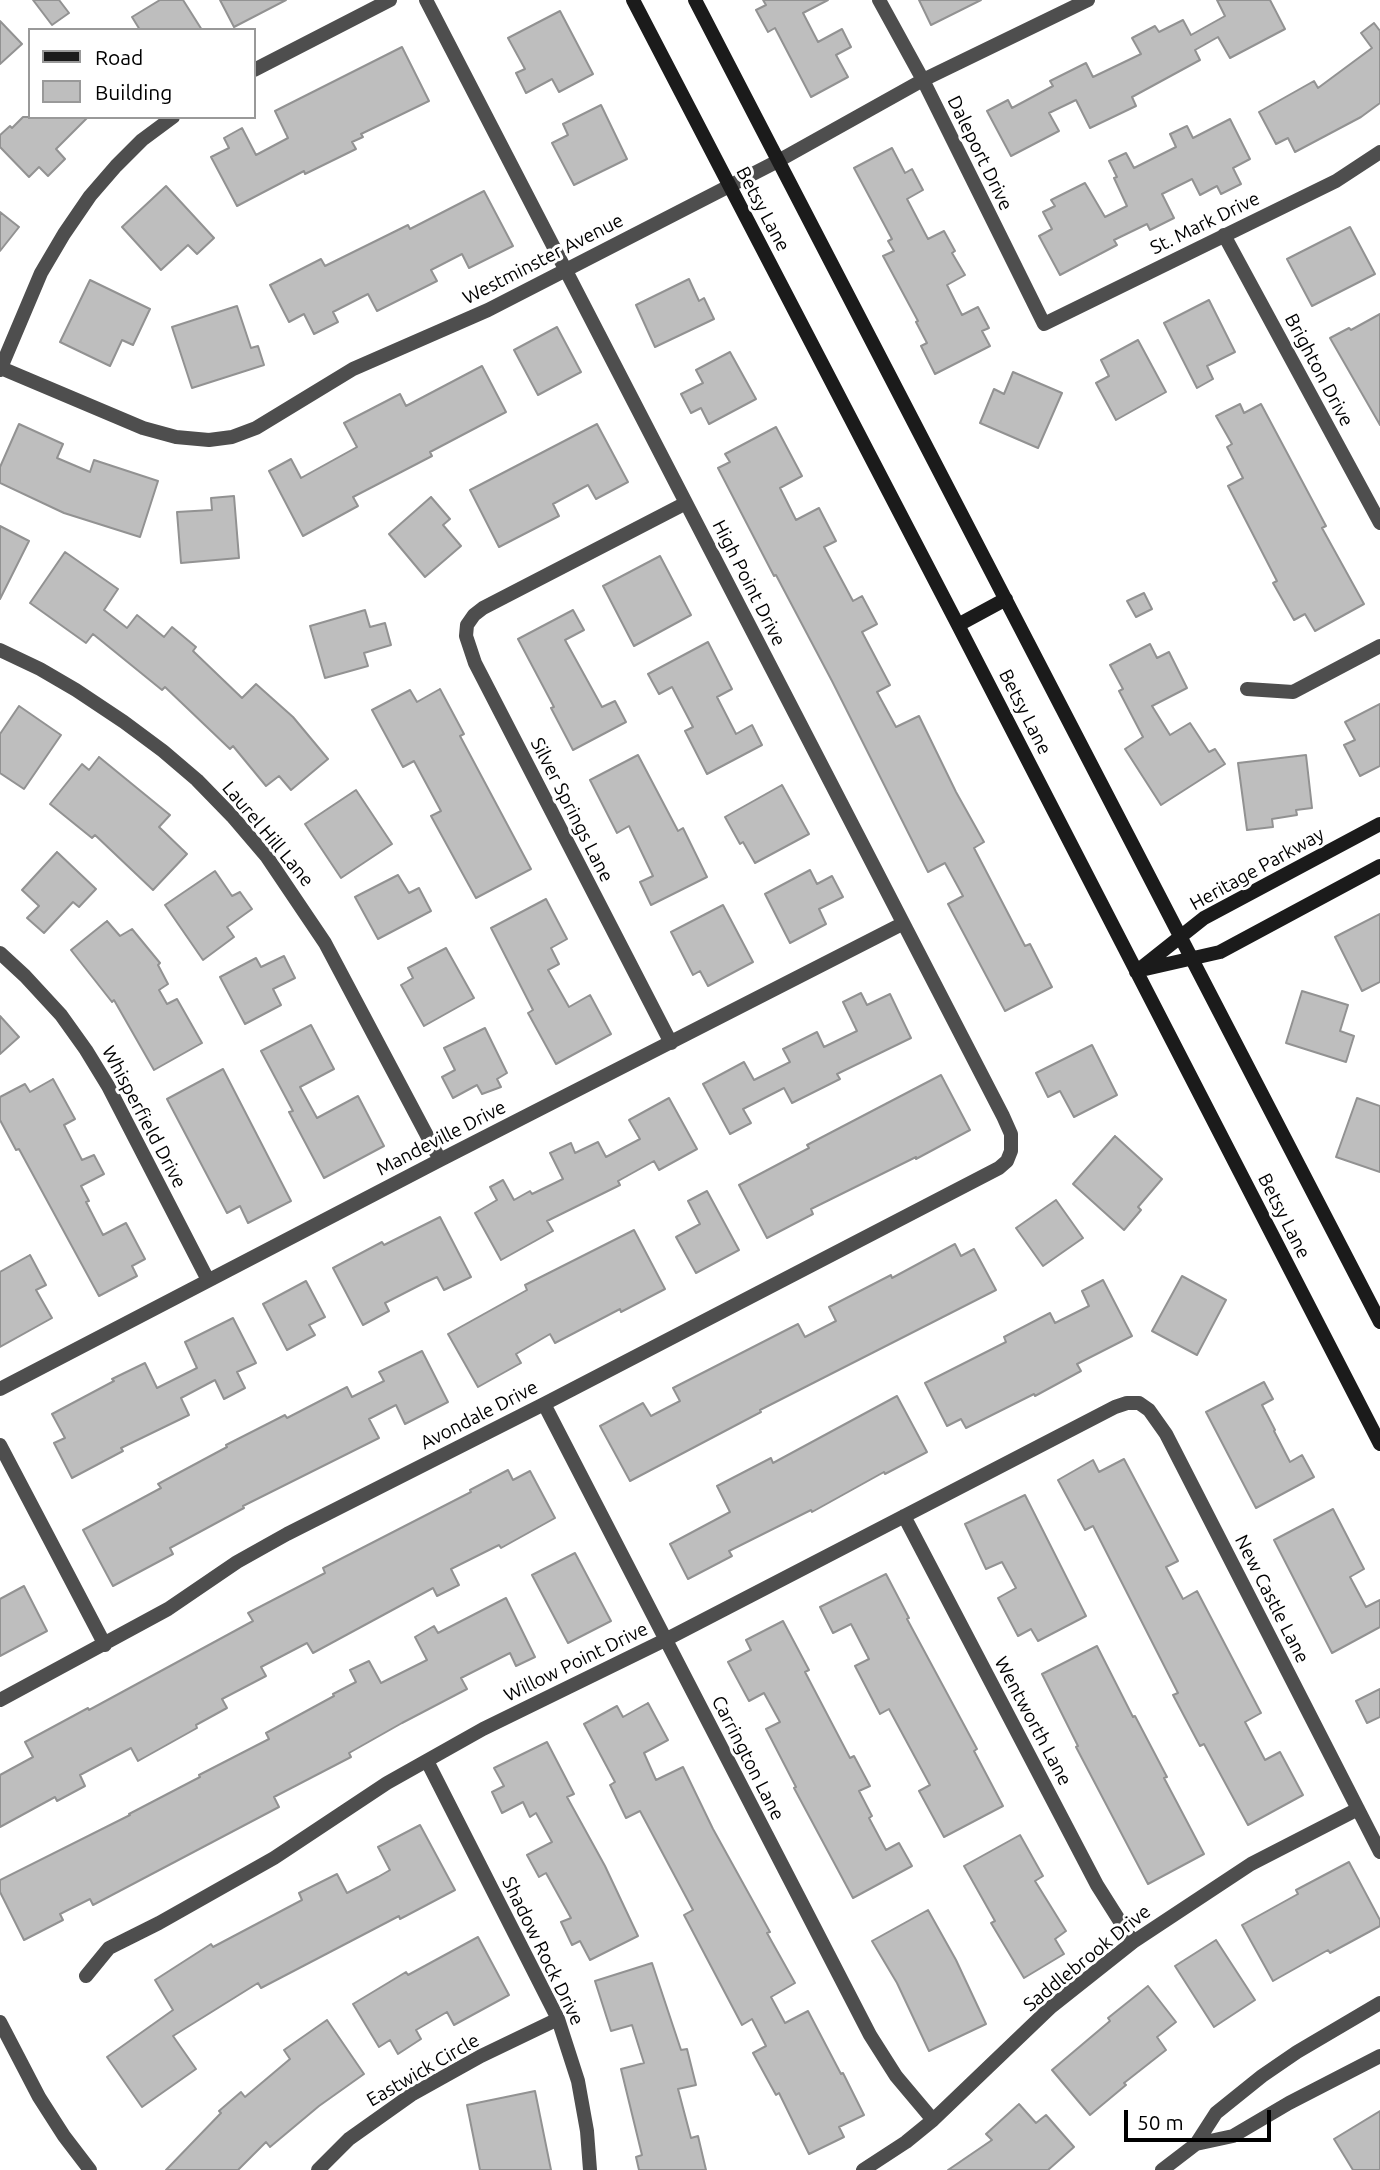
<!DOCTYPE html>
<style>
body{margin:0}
#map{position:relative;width:1380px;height:2170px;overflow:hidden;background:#fff;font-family:Ubuntu,sans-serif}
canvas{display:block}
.legend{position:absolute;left:28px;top:28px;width:228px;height:91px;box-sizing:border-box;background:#fff;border:2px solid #999;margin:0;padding:9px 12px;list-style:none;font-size:21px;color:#000}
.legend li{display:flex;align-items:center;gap:14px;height:35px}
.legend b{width:35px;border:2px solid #999}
.scale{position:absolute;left:1124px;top:2110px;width:147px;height:32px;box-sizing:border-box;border:4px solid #000;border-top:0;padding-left:9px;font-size:21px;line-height:24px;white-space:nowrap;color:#000;-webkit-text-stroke:5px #fff;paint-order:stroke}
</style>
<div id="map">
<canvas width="1380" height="2170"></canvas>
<ul class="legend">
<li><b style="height:9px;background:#1b1b1b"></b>Road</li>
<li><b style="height:19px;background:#bebebe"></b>Building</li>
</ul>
<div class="scale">50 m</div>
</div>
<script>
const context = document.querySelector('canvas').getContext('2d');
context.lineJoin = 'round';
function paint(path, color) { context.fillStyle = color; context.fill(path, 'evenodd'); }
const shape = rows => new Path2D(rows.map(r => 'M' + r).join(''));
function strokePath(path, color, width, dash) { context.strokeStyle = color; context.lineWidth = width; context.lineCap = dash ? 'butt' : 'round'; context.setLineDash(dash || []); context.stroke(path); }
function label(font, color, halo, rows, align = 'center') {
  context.font = font + ' Ubuntu,sans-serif'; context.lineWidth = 6; context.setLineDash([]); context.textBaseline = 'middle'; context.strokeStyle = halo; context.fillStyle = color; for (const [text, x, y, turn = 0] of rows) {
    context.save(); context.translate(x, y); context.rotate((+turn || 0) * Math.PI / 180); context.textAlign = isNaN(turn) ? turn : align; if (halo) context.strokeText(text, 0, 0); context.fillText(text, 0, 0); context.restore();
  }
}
const building = shape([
 [33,0,59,0,69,13,52,25,33,0],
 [160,0,183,0,202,30,140,30,132,17,160,0],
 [220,0,286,0,234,27,220,0],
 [763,0,828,0,803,13,818,42,842,29,851,47,836,55,848,77,811,97,775,28,768,32,756,10,766,5,763,0],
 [919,0,981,0,931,25,919,0],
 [1217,0,1270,0,1285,29,1230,58,1218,37,1195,50,1200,60,1132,97,1136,106,1090,128,1076,100,1049,113,1059,131,1011,156,987,111,1008,100,1012,108,1053,86,1050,81,1086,63,1093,77,1141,54,1132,38,1155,26,1159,32,1183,20,1191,35,1225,16,1217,0],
 [560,11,593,74,559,92,552,79,526,93,516,73,525,69,508,38,560,11],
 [0,21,22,44,0,64,0,21],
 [1374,23,1380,31,1380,103,1361,117,1295,152,1288,138,1276,144,1259,112,1314,81,1318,88,1372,48,1361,33,1374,23],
 [402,47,429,101,361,134,363,137,352,142,356,149,305,174,304,171,237,206,211,157,229,148,224,138,242,128,256,155,288,138,275,111,402,47],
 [601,105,627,159,574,185,552,143,568,135,563,124,601,105],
 [23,117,88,117,56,149,65,159,48,176,39,167,29,177,0,147,0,135,10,126,12,128,23,117],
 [1230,119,1250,159,1233,168,1241,184,1221,194,1217,186,1200,195,1192,179,1162,194,1174,218,1150,230,1147,224,1114,240,1117,245,1060,275,1039,236,1052,229,1043,212,1055,206,1051,200,1085,183,1105,217,1127,206,1114,178,1117,177,1109,161,1126,153,1134,168,1176,147,1170,134,1187,126,1193,138,1230,119],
 [892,148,905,173,912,169,923,190,907,199,928,239,944,231,955,251,952,253,965,275,947,285,962,315,978,307,989,328,982,331,990,346,935,374,921,346,927,343,916,322,918,321,883,256,894,251,888,241,892,239,854,168,892,148],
 [166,186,214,238,197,254,188,245,161,270,122,227,166,186],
 [484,191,513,246,469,268,462,254,431,270,437,281,377,311,368,294,333,312,338,322,314,334,304,314,289,322,270,285,321,259,325,266,408,225,410,229,484,191],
 [0,212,19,227,0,251,0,212],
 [1350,227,1375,274,1312,306,1287,259,1350,227],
 [689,279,699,301,704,298,714,319,655,347,636,305,689,279],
 [90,280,150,309,133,345,122,340,110,366,60,342,90,280],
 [1209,300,1235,352,1207,366,1213,379,1197,388,1164,323,1209,300],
 [237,306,251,348,258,346,264,365,192,388,172,327,237,306],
 [1380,314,1380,425,1330,338,1349,328,1351,330,1380,314],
 [557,327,581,372,538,395,514,350,557,327],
 [1138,340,1166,392,1116,420,1096,383,1109,376,1101,360,1138,340],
 [730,352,756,399,709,424,701,408,691,413,681,394,703,383,696,370,730,352],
 [482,366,506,412,430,452,432,456,353,497,358,506,303,536,269,471,291,459,301,478,357,447,344,423,400,394,406,406,482,366],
 [1013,372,1062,393,1038,448,980,423,994,389,1004,394,1013,372],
 [1240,404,1244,413,1261,404,1326,526,1322,528,1364,604,1315,631,1305,614,1294,620,1273,583,1277,581,1228,486,1243,478,1227,447,1232,444,1216,416,1240,404],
 [19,424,63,444,57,458,90,472,94,460,158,481,140,537,64,513,0,483,0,467,19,424],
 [597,424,628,482,596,499,588,485,553,504,559,516,499,547,470,490,597,424],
 [776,427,802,476,780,488,796,520,819,508,836,541,824,547,853,601,862,596,877,624,862,632,890,685,877,692,896,727,919,716,956,792,984,842,974,848,1025,946,1030,944,1052,987,1005,1011,948,904,963,896,945,863,928,872,832,681,776,575,774,576,718,468,730,462,725,454,776,427],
 [234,496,239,558,181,563,177,512,212,510,211,498,234,496],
 [431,497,450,519,443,525,461,546,425,577,389,534,431,497],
 [0,526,29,541,0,599,0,526],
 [65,552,118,589,104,610,127,628,137,615,164,637,172,627,196,647,193,651,242,698,256,684,293,717,328,759,291,790,279,776,266,786,233,746,230,749,165,687,162,690,93,634,86,643,30,603,65,552],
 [660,556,691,615,634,646,603,586,660,556],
 [1144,593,1152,609,1136,617,1127,601,1144,593],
 [365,610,370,627,385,623,391,645,364,653,368,666,325,678,310,626,365,610],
 [573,610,584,630,565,640,602,707,615,701,626,722,573,750,551,708,554,707,518,639,573,610],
 [708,642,732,689,717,697,736,734,752,725,762,745,707,774,685,731,693,727,672,687,659,694,648,674,708,642],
 [1150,644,1157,658,1169,652,1187,688,1152,706,1170,735,1190,723,1209,752,1215,749,1225,764,1161,805,1125,749,1143,737,1119,691,1123,689,1110,665,1150,644],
 [440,689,464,734,460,736,531,869,476,898,431,816,441,811,414,761,403,767,372,710,410,690,417,702,440,689],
 [1380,704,1380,766,1360,776,1344,745,1355,740,1345,722,1380,704],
 [19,706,61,735,24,789,0,773,0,734,19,706],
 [638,755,678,831,683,828,707,877,651,905,640,882,653,876,629,826,617,833,590,780,638,755],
 [1306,755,1312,808,1296,810,1297,815,1272,819,1273,827,1247,830,1238,763,1306,755],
 [99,757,170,815,159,827,187,854,153,890,95,835,92,838,50,804,82,764,89,770,99,757],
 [782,785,809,834,755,863,743,842,740,844,725,817,782,785],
 [356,790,392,844,341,878,305,824,356,790],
 [57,852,96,889,79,907,73,902,44,933,27,918,39,906,22,890,57,852],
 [810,870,817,884,832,876,843,897,819,909,826,924,790,943,765,894,810,870],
 [215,871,232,896,240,892,252,909,227,927,234,937,203,960,165,905,215,871],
 [398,875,409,893,419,888,431,911,378,939,355,897,398,875],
 [546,899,567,939,551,948,559,964,548,970,569,1007,590,995,611,1034,556,1064,528,1013,533,1010,491,928,546,899],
 [723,905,753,962,708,986,700,971,693,975,671,932,723,905],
 [1380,914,1380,982,1362,991,1335,937,1380,914],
 [107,921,120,936,132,929,160,963,158,965,168,984,159,990,167,1004,177,999,202,1043,154,1070,114,1000,112,1002,71,950,107,921],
 [446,948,474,998,424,1026,401,985,413,978,408,968,446,948],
 [284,956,295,978,273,989,281,1005,245,1024,220,977,256,958,261,967,284,956],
 [1302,991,1348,1005,1340,1031,1354,1036,1346,1062,1286,1043,1302,991],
 [861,993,867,1005,890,994,911,1038,837,1074,840,1079,792,1103,784,1088,743,1109,751,1123,730,1134,703,1084,744,1062,754,1080,790,1062,783,1049,817,1032,824,1047,857,1031,843,1002,861,993],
 [0,1016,19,1037,0,1054,0,1016],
 [311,1025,334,1069,300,1087,317,1118,358,1096,384,1146,324,1178,289,1112,293,1111,261,1051,311,1025],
 [485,1028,507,1073,497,1079,501,1087,482,1094,477,1085,453,1098,442,1077,455,1070,444,1048,485,1028],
 [1092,1045,1117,1095,1074,1117,1060,1091,1048,1097,1036,1073,1092,1045],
 [223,1069,291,1201,248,1223,240,1206,227,1213,167,1099,223,1069],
 [941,1075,970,1130,916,1159,916,1157,811,1209,813,1214,767,1238,739,1185,809,1148,807,1145,941,1075],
 [53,1079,75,1119,64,1125,82,1160,94,1155,104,1174,81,1186,89,1201,86,1202,103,1235,126,1223,145,1259,132,1266,137,1276,99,1296,19,1149,16,1150,0,1120,0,1097,25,1084,30,1092,53,1079],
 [669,1098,697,1149,659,1170,654,1161,618,1181,620,1185,547,1221,553,1231,501,1260,475,1213,497,1200,490,1187,503,1180,514,1200,530,1191,532,1194,563,1179,550,1153,571,1143,575,1153,598,1142,606,1157,640,1139,629,1120,669,1098],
 [1357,1098,1380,1106,1380,1172,1336,1157,1357,1098],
 [1115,1136,1162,1179,1138,1207,1141,1210,1124,1230,1073,1184,1115,1136],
 [707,1191,739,1250,696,1273,676,1237,700,1224,688,1201,707,1191],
 [1056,1200,1083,1238,1043,1266,1016,1228,1056,1200],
 [440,1217,471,1277,444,1290,437,1277,424,1283,385,1303,389,1311,363,1325,333,1268,382,1242,384,1245,440,1217],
 [634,1230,665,1289,621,1312,620,1309,555,1343,550,1334,516,1354,521,1363,478,1387,448,1334,527,1290,525,1285,634,1230],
 [955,1244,961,1256,974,1249,996,1290,760,1410,761,1412,630,1481,600,1426,643,1403,651,1416,680,1401,673,1388,798,1324,805,1337,836,1321,829,1307,891,1275,892,1278,955,1244],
 [30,1255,46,1285,36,1290,52,1318,0,1347,0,1272,30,1255],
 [1182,1276,1226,1300,1197,1355,1152,1331,1182,1276],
 [1103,1280,1132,1336,1077,1364,1081,1371,1035,1396,1034,1394,966,1428,961,1419,947,1426,925,1383,1006,1342,1004,1337,1050,1313,1055,1323,1089,1306,1082,1291,1103,1280],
 [306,1281,325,1317,309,1325,315,1335,287,1350,263,1304,306,1281],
 [233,1318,256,1363,237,1372,245,1388,224,1399,215,1380,181,1398,189,1415,121,1448,123,1451,72,1478,54,1443,65,1438,52,1414,114,1381,112,1379,145,1363,157,1388,197,1368,185,1342,233,1318],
 [422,1351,448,1402,405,1424,396,1405,369,1419,379,1438,243,1506,244,1508,170,1548,173,1554,113,1586,83,1530,161,1488,158,1484,227,1447,226,1445,285,1415,287,1418,347,1387,352,1397,384,1381,379,1372,422,1351],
 [1264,1382,1273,1399,1262,1405,1275,1430,1274,1431,1290,1462,1302,1455,1314,1477,1256,1508,1206,1412,1264,1382],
 [897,1396,927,1452,885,1474,884,1472,812,1512,811,1510,729,1551,732,1556,688,1579,670,1544,730,1512,717,1486,771,1458,773,1463,897,1396],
 [1124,1459,1178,1561,1166,1567,1183,1599,1197,1591,1261,1713,1245,1722,1265,1760,1280,1752,1303,1795,1248,1825,1204,1744,1200,1746,1173,1695,1178,1693,1093,1526,1085,1530,1058,1480,1093,1460,1099,1472,1124,1459],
 [508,1470,513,1480,530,1471,555,1518,501,1548,499,1545,451,1569,459,1585,437,1596,433,1588,313,1653,307,1643,261,1667,266,1676,222,1699,227,1708,196,1725,197,1728,138,1761,131,1748,80,1775,85,1786,57,1801,55,1797,0,1827,0,1775,33,1757,25,1742,88,1708,89,1710,253,1621,248,1613,325,1573,323,1568,471,1492,470,1490,508,1470],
 [1025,1495,1086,1616,1038,1641,1031,1629,1018,1636,998,1598,1016,1588,1002,1562,986,1569,965,1524,1025,1495],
 [1333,1509,1364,1569,1350,1577,1366,1607,1380,1600,1380,1627,1332,1653,1274,1540,1333,1509],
 [575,1553,611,1621,568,1643,532,1575,575,1553],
 [886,1574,909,1618,907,1619,977,1749,974,1751,1003,1806,944,1837,919,1791,930,1785,889,1709,880,1714,855,1666,869,1659,851,1624,833,1633,820,1607,886,1574],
 [24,1586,47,1631,0,1656,0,1599,24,1586],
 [506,1598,535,1657,516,1666,510,1653,461,1678,467,1689,402,1723,349,1753,351,1757,274,1797,279,1807,93,1905,90,1899,60,1914,63,1920,24,1940,0,1892,0,1880,130,1815,129,1814,200,1777,199,1775,269,1739,266,1733,334,1696,333,1694,356,1682,350,1670,369,1661,381,1683,427,1660,415,1637,434,1626,438,1633,506,1598],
 [783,1621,809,1670,805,1672,850,1758,854,1756,870,1786,859,1791,872,1816,869,1818,886,1850,899,1843,912,1866,853,1898,794,1788,796,1787,766,1729,780,1722,764,1693,749,1701,728,1662,751,1650,746,1640,783,1621],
 [1097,1646,1133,1717,1135,1716,1167,1777,1164,1778,1204,1854,1148,1884,1076,1747,1078,1746,1042,1674,1097,1646],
 [1380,1689,1380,1717,1367,1723,1356,1701,1380,1689],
 [648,1703,668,1740,644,1753,656,1780,683,1767,713,1829,770,1932,767,1933,795,1983,771,1997,785,2023,808,2011,841,2074,843,2073,864,2115,839,2127,844,2137,809,2154,779,2093,776,2095,753,2053,766,2046,752,2019,742,2025,684,1915,693,1910,640,1811,626,1818,610,1785,615,1782,584,1724,617,1706,623,1717,648,1703],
 [547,1742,574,1794,567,1797,605,1866,638,1936,590,1960,580,1941,572,1945,561,1922,571,1918,546,1873,539,1877,527,1855,552,1842,536,1813,530,1817,523,1802,502,1813,492,1792,504,1786,494,1768,547,1742],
 [420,1825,455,1890,400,1919,399,1916,261,1988,258,1983,173,2036,196,2069,142,2107,107,2057,173,2010,155,1980,211,1944,213,1947,302,1900,299,1893,337,1874,347,1893,378,1877,390,1870,378,1847,420,1825],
 [1020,1835,1043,1876,1035,1881,1066,1931,1055,1939,1064,1954,1024,1978,991,1923,995,1921,964,1866,1020,1835],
 [1349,1862,1380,1920,1380,1926,1330,1953,1328,1950,1273,1981,1242,1925,1298,1894,1296,1890,1349,1862],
 [928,1910,956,1960,986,2024,929,2051,897,1983,872,1941,928,1910],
 [478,1937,509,1995,454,2025,447,2012,416,2030,421,2039,398,2054,390,2040,379,2047,353,2004,406,1972,408,1975,478,1937],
 [1216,1940,1255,2000,1214,2027,1175,1966,1216,1940],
 [652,1963,681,2050,687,2049,696,2085,678,2089,691,2138,698,2136,706,2170,639,2170,636,2157,642,2155,621,2069,644,2063,632,2025,611,2031,595,1981,652,1963],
 [1148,1986,1176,2022,1157,2037,1166,2050,1124,2083,1126,2085,1090,2115,1052,2070,1110,2021,1108,2018,1148,1986],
 [327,2020,364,2074,319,2106,270,2147,266,2142,238,2170,166,2170,221,2113,219,2111,241,2092,245,2097,290,2059,284,2050,327,2020],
 [535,2091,551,2170,480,2170,467,2105,535,2091],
 [1019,2104,1036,2123,1046,2115,1074,2147,1048,2170,948,2170,992,2140,986,2134,1019,2104],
 [1380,2111,1380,2170,1353,2170,1334,2139,1380,2111]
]);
paint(building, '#bebebe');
strokePath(building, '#929292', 2);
strokePath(shape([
 [879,0,923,80,1044,324,1336,181,1380,152],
 [254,70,390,0],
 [1224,235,1380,523],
 [1,368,143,428,176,437,209,440,232,437,256,428,353,369,488,310,778,161,923,80,1088,0],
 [0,370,41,273,64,234,90,196,116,166,142,140,173,117],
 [0,650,40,669,76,690,124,722,163,751,197,780,232,816,267,857,325,943,440,1160],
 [1247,689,1293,692,1380,646],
 [0,953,25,976,61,1015,86,1050,108,1086,208,1280],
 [671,1043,475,663,466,636,467,625,474,615,483,608,686,503],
 [0,1389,440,1160,902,924],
 [544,1404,870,2035,896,2076,933,2120],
 [0,1445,105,1645],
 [904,1516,1097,1885,1133,1942],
 [0,1700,168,1609,237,1562,287,1534,544,1404,999,1168,1007,1161,1011,1151,1011,1134,1003,1116,426,0],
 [427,1761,558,2019,578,2081,587,2131,590,2170],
 [86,1976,109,1948,159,1923,274,1858,387,1783,483,1729,665,1640,1115,1407,1127,1403,1139,1403,1149,1410,1166,1434,1380,1852],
 [0,2022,39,2097,64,2136,90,2170],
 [1196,2144,1233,2136,1289,2103,1380,2056],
 [318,2170,349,2139,411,2095,481,2056,558,2019],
 [863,2170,906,2142,933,2120,1051,2007,1133,1942,1251,1864,1358,1809],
 [1162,2170,1196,2144,1216,2113,1262,2076,1297,2052,1380,2003]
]), '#4e4e4e', 14);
strokePath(shape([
 [633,0,958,625,1380,1444],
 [695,0,1380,1322],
 [958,625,1006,599],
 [1141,970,1220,952,1380,866],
 [1136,972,1204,918,1380,824]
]), '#1b1b1b', 14);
label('19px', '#000', '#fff', [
 ["Daleport Drive",980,153,64],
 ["Betsy Lane",763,209,62],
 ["St. Mark Drive",1205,223,-26],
 ["Westminster Avenue",543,259,-27],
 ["Brighton Drive",1319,370,62],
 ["High Point Drive",749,583,63],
 ["Betsy Lane",1025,712,63],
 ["Silver Springs Lane",572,810,63],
 ["Laurel Hill Lane",268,834,50],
 ["Heritage Parkway",1257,869,-29],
 ["Whisperfield Drive",144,1117,62],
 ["Mandeville Drive",441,1138,-27],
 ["Betsy Lane",1284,1216,63],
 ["Avondale Drive",479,1415,-27],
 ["New Castle Lane",1272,1599,63],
 ["Willow Point Drive",576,1662,-26],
 ["Wentworth Lane",1033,1721,62],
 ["Carrington Lane",748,1758,63],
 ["Shadow Rock Drive",543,1951,64],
 ["Saddlebrook Drive",1087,1958,-39],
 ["Eastwick Circle",423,2070,-30]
]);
</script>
